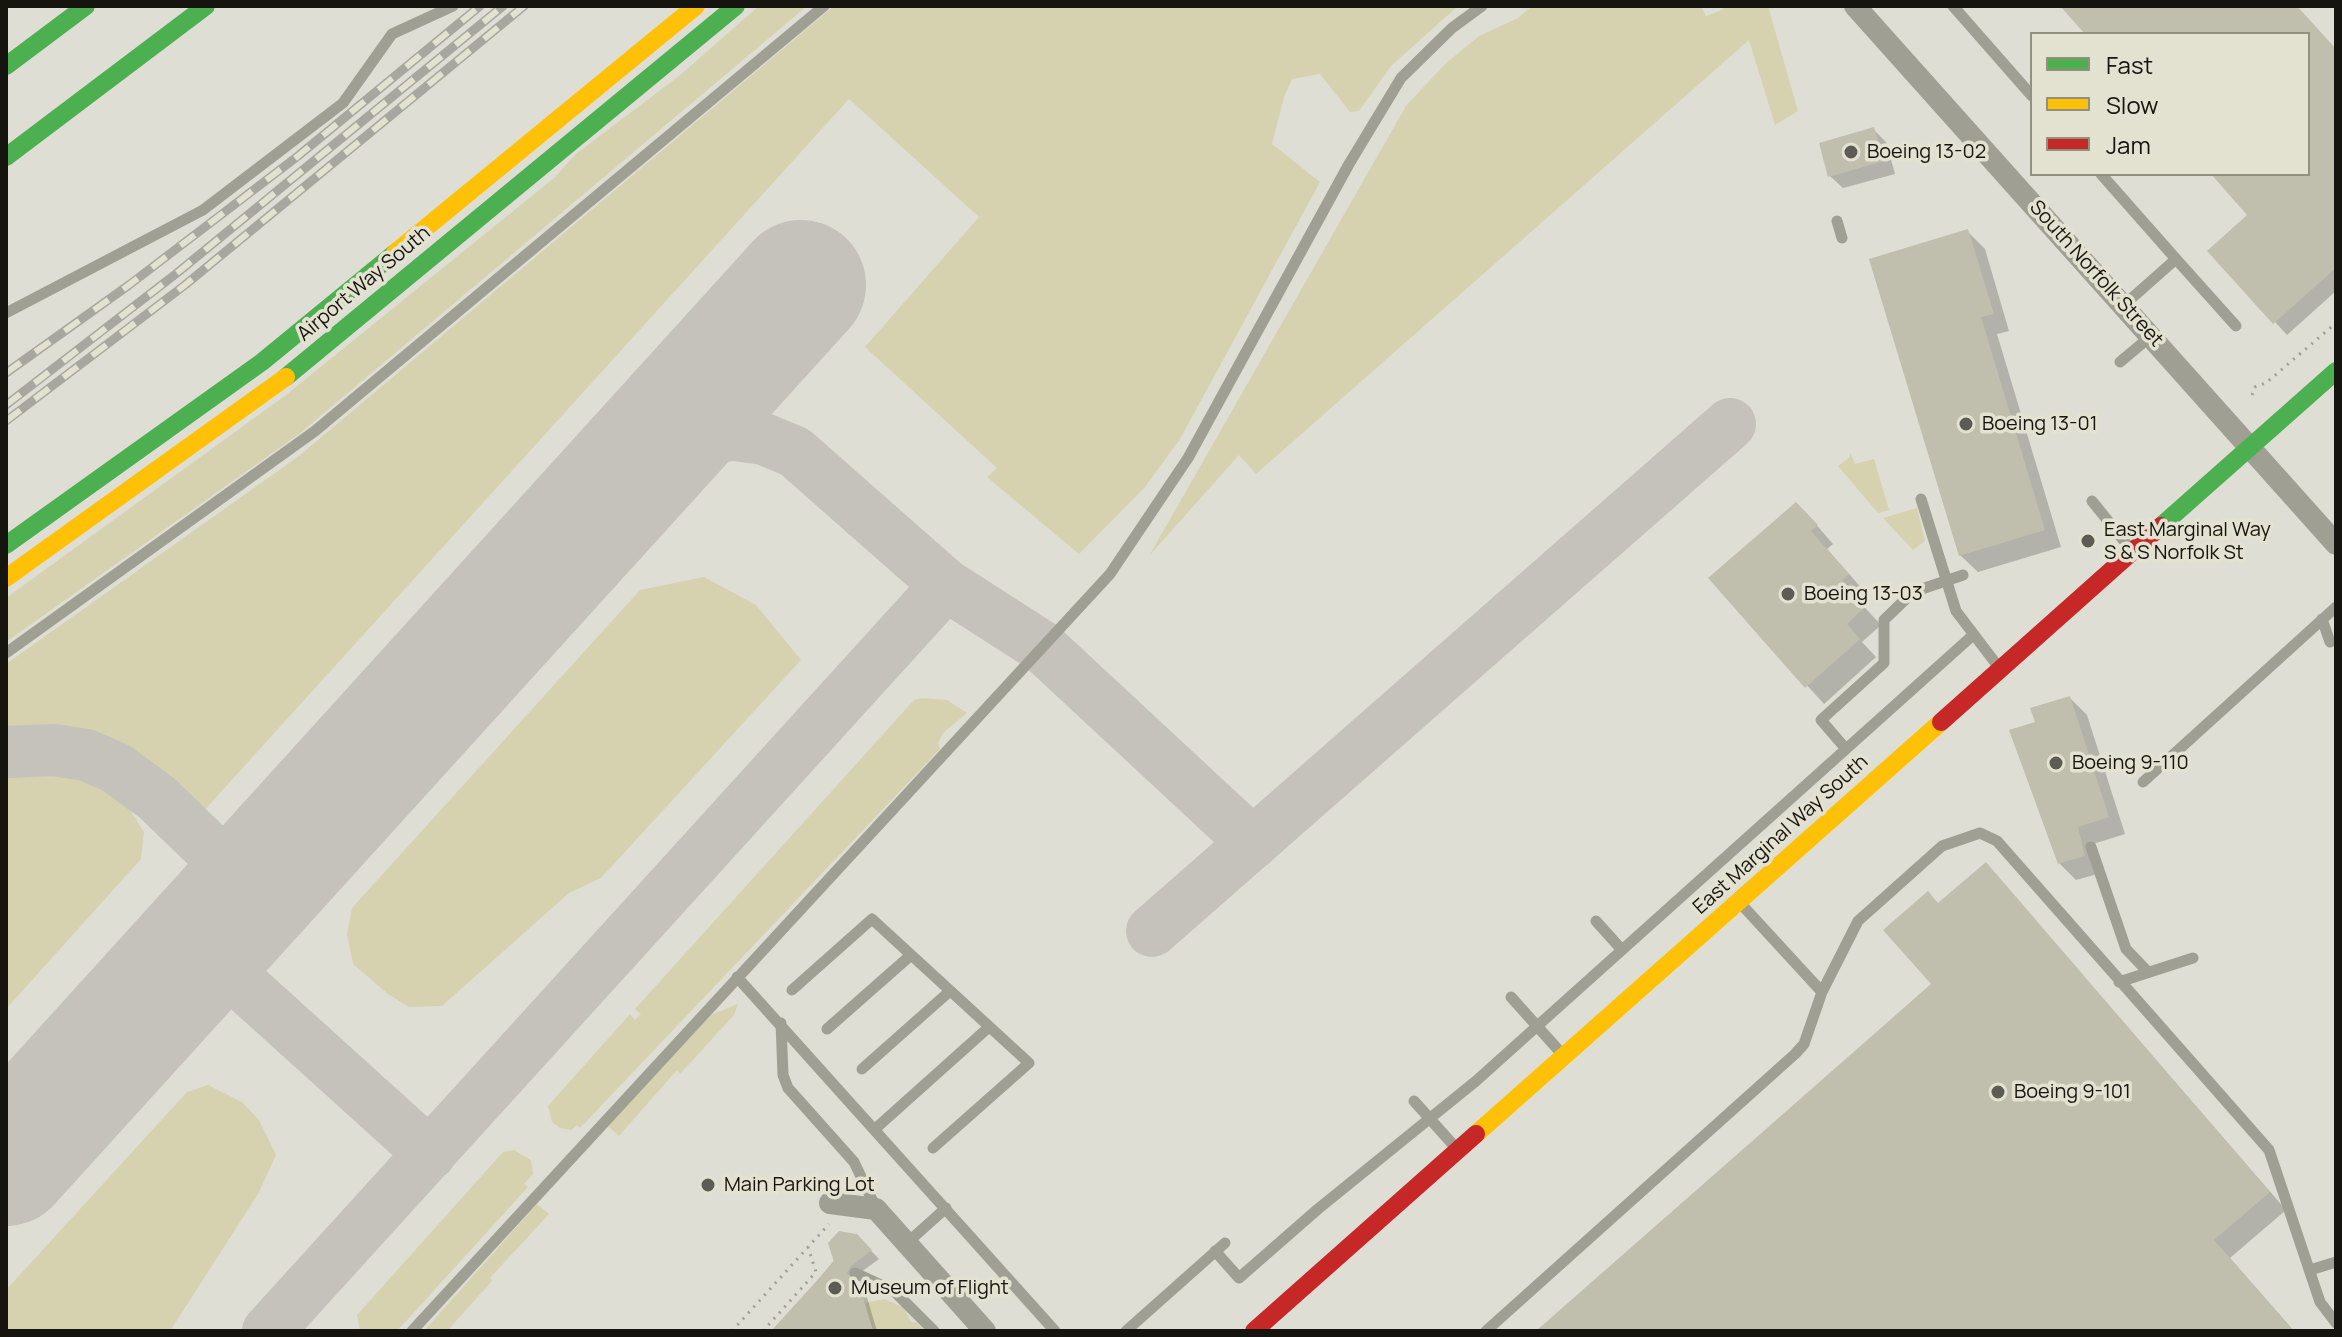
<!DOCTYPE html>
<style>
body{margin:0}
#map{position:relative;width:2342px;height:1337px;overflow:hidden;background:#dfded5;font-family:Manrope,sans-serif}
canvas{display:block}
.frame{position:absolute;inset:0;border:8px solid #15140f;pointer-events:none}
.legend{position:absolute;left:2030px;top:32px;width:280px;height:144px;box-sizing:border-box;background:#e3e2d1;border:2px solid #919083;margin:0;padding:10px 14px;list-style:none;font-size:24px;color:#15140f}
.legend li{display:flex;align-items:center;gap:16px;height:40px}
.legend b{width:40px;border:2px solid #919083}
</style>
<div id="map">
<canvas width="2342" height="1337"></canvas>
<div class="frame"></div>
<ul class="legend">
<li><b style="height:10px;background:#4caf50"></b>Fast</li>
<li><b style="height:10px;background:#ffc107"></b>Slow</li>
<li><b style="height:10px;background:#c62828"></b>Jam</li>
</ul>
</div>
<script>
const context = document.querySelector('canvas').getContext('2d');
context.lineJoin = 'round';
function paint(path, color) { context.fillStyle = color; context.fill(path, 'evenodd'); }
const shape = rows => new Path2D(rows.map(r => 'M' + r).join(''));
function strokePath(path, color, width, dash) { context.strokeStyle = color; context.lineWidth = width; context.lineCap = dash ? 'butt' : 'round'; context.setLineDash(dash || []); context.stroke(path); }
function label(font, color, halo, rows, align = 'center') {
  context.font = font + ' Manrope,sans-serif'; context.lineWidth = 7; context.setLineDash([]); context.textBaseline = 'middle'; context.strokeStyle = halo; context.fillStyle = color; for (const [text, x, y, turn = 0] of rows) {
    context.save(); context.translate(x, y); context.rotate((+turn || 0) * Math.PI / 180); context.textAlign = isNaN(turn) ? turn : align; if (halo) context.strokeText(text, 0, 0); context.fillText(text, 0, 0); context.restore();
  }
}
paint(shape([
 [759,6,807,6,299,434,6,642,6,598,286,395,554,178,576,154,679,76],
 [834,6,1458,6,1391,66,1359,111,1350,112,1320,74,1292,79,1284,97,1272,144,1320,182,1180,439,1145,487,1079,554,987,477,997,468,865,347,979,217,849,99,200,815,155,772,113,748,66,736,6,739,6,664,299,456],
 [1532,6,1701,6,1706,16,1722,10,1724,6,1768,6,1798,111,1775,125,1749,40,1256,474,1239,455,1149,556,1406,106,1445,64,1479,36,1518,18],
 [1850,452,1855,464,1874,459,1889,510,1878,513,1838,466,1850,457],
 [1917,508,1925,541,1913,550,1883,518],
 [704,577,756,605,801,660,601,878,569,893,442,1006,409,1007,388,994,353,964,347,934,352,908,640,590],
 [922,698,947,700,967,713,944,732,938,743,940,749,580,1128,577,1125,571,1130,560,1128,552,1122,548,1106,630,1014,635,1020,641,1014,635,1009,914,700],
 [19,767,63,771,103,784,125,802,144,832,141,859,6,1009,6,772],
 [738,1004,734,1015,680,1074,677,1070,619,1136,608,1126,711,1015],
 [208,1085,242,1102,259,1120,276,1155,258,1194,170,1331,6,1331,6,1290,187,1092],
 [514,1150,531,1160,533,1174,524,1184,528,1187,397,1331,360,1331,357,1315,503,1152],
 [537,1204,549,1214,490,1278,492,1281,447,1331,424,1331],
 [885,1299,904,1308,911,1322,916,1322,925,1331,873,1331,864,1303]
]), '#d6d1af');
paint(shape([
 [2062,6,2296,6,2336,51,2336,291,2287,335,2210,251,2250,215,2214,174,2308,174,2308,34,2088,34],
 [1873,129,1886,142,1895,174,1843,188,1830,176],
 [1968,232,1985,249,2009,331,1997,334,2061,547,1978,572,1960,555],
 [1813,521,1833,544,1827,549,1865,592,1857,599,1881,625,1862,642,1876,657,1824,704,1710,578],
 [2070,698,2087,715,2125,834,2093,844,2101,873,2076,880,2059,863,2038,723],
 [1986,864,2286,1210,2230,1258,2294,1331,1539,1331,1934,984,1939,905],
 [856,1235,879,1259,857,1275,854,1283,866,1294,877,1331,774,1331]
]), '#0003');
strokePath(shape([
 [626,477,679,442,701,437,735,435,764,439,795,452,946,585,1041,646,1253,843],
 [6,752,54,750,86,755,116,768,157,798,251,889],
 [1152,931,1730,424],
 [201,947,430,1154],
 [268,1331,946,585]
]), '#c4c2ba', 52);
strokePath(shape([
 [6,1161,801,285]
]), '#c4c2ba', 130);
paint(shape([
 [2060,6,2297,6,2336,49,2336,268,2273,324,2207,251,2247,215,2211,174,2308,174,2308,34,2085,34],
 [1874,127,1884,161,1828,177,1819,143],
 [1968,229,1994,314,1981,317,2045,530,1959,556,1869,259],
 [1796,502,1818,525,1811,531,1849,574,1842,581,1865,607,1847,624,1860,639,1805,688,1708,578],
 [2070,696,2109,817,2078,827,2085,856,2058,864,2009,730,2035,722,2030,708],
 [1986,862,2270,1192,2214,1240,2294,1331,1536,1331,1931,984,1883,930,1928,891,1938,903],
 [839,1231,857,1234,872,1250,850,1267,847,1273,859,1284,873,1331,771,1331,834,1262,828,1243]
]), '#c0beac');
strokePath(shape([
 [2252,395,2255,387,2266,383,2336,323],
 [732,1331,829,1224],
 [763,1331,816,1272,808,1247]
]), '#a09f97', 3, [2, 6]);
strokePath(shape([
 [1953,6,2032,96],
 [2101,174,2176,259],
 [1837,221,1842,238],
 [2124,305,2176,259,2236,326],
 [6,313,203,210,343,103,392,34,453,6],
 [2120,362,2151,336],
 [1921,499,1956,611,1997,665],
 [2092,501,2129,547],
 [2322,619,2330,642],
 [6,653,315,431,824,6],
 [1846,749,1821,720,1884,663,1884,620,1913,592,1963,575],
 [2143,782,2336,607],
 [2091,847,2126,949,2148,972],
 [1742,905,1822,992],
 [1596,921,1622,950],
 [737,977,1055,1331],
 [2119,982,2193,958],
 [792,990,872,919,1029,1063,933,1148],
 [1511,997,1562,1054],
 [781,1023,783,1075,788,1088,854,1162,876,1208],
 [827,1029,911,955],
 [862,1069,950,991],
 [1414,1101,1456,1148],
 [875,1129,989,1027],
 [907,1243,946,1208],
 [1215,1251,1239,1278,1318,1209,1476,1081,1972,636],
 [2310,1270,2336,1262],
 [855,1273,894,1291,934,1331],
 [412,1331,1110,574,1188,458,1349,164,1401,78,1452,28,1482,6],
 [1126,1331,1225,1243],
 [1486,1331,1795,1054,1804,1044,1822,992,1858,921,1942,846,1980,833,1997,841,2269,1150,2320,1302,2336,1323]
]), '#a09f94', 11);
strokePath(shape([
 [1855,6,2336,544],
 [830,1203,876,1209,985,1331]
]), '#a09f94', 22);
strokePath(shape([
 [6,66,86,6],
 [6,157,206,6],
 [286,377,736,6],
 [2161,526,2336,371],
 [6,545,262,362,395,253]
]), '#4caf50', 18);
strokePath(shape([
 [395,253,696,6],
 [6,578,286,377],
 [1476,1134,1941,722]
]), '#ffc107', 18);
strokePath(shape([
 [1941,722,2161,526],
 [1254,1331,1476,1134]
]), '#c62828', 18);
const rail = shape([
 [6,373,129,285,298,156,480,6],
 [6,405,177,273,503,6],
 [6,421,185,285,524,6]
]);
strokePath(rail, '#a8a79f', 9);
strokePath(rail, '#e3e2d1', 6, [18]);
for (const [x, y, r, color] of [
 [1851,152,8,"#5c5b54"],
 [1966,424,8,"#5c5b54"],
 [2088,541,8,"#5c5b54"],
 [1788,594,8,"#5c5b54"],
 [2056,763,8,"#5c5b54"],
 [1998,1092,8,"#5c5b54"],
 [708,1185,8,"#5c5b54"],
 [835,1288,8,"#5c5b54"]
]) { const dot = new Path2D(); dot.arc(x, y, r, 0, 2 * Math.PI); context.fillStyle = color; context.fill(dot); strokePath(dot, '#e3e2d1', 3); }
label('20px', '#15140f', '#e3e2d1', [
 ["Boeing 13-02",1867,152],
 ["Boeing 13-01",1982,424],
 ["East Marginal Way",2104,530],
 ["S & S Norfolk St",2104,553],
 ["Boeing 13-03",1804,594],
 ["Boeing 9-110",2072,763],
 ["Boeing 9-101",2014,1092],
 ["Main Parking Lot",724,1185],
 ["Museum of Flight",851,1288]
], 'left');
label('20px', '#15140f', '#e3e2d1', [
 ["South Norfolk Street",2096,274,48],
 ["Airport Way South",364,284,-40],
 ["East Marginal Way South",1781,835,-42]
]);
</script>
